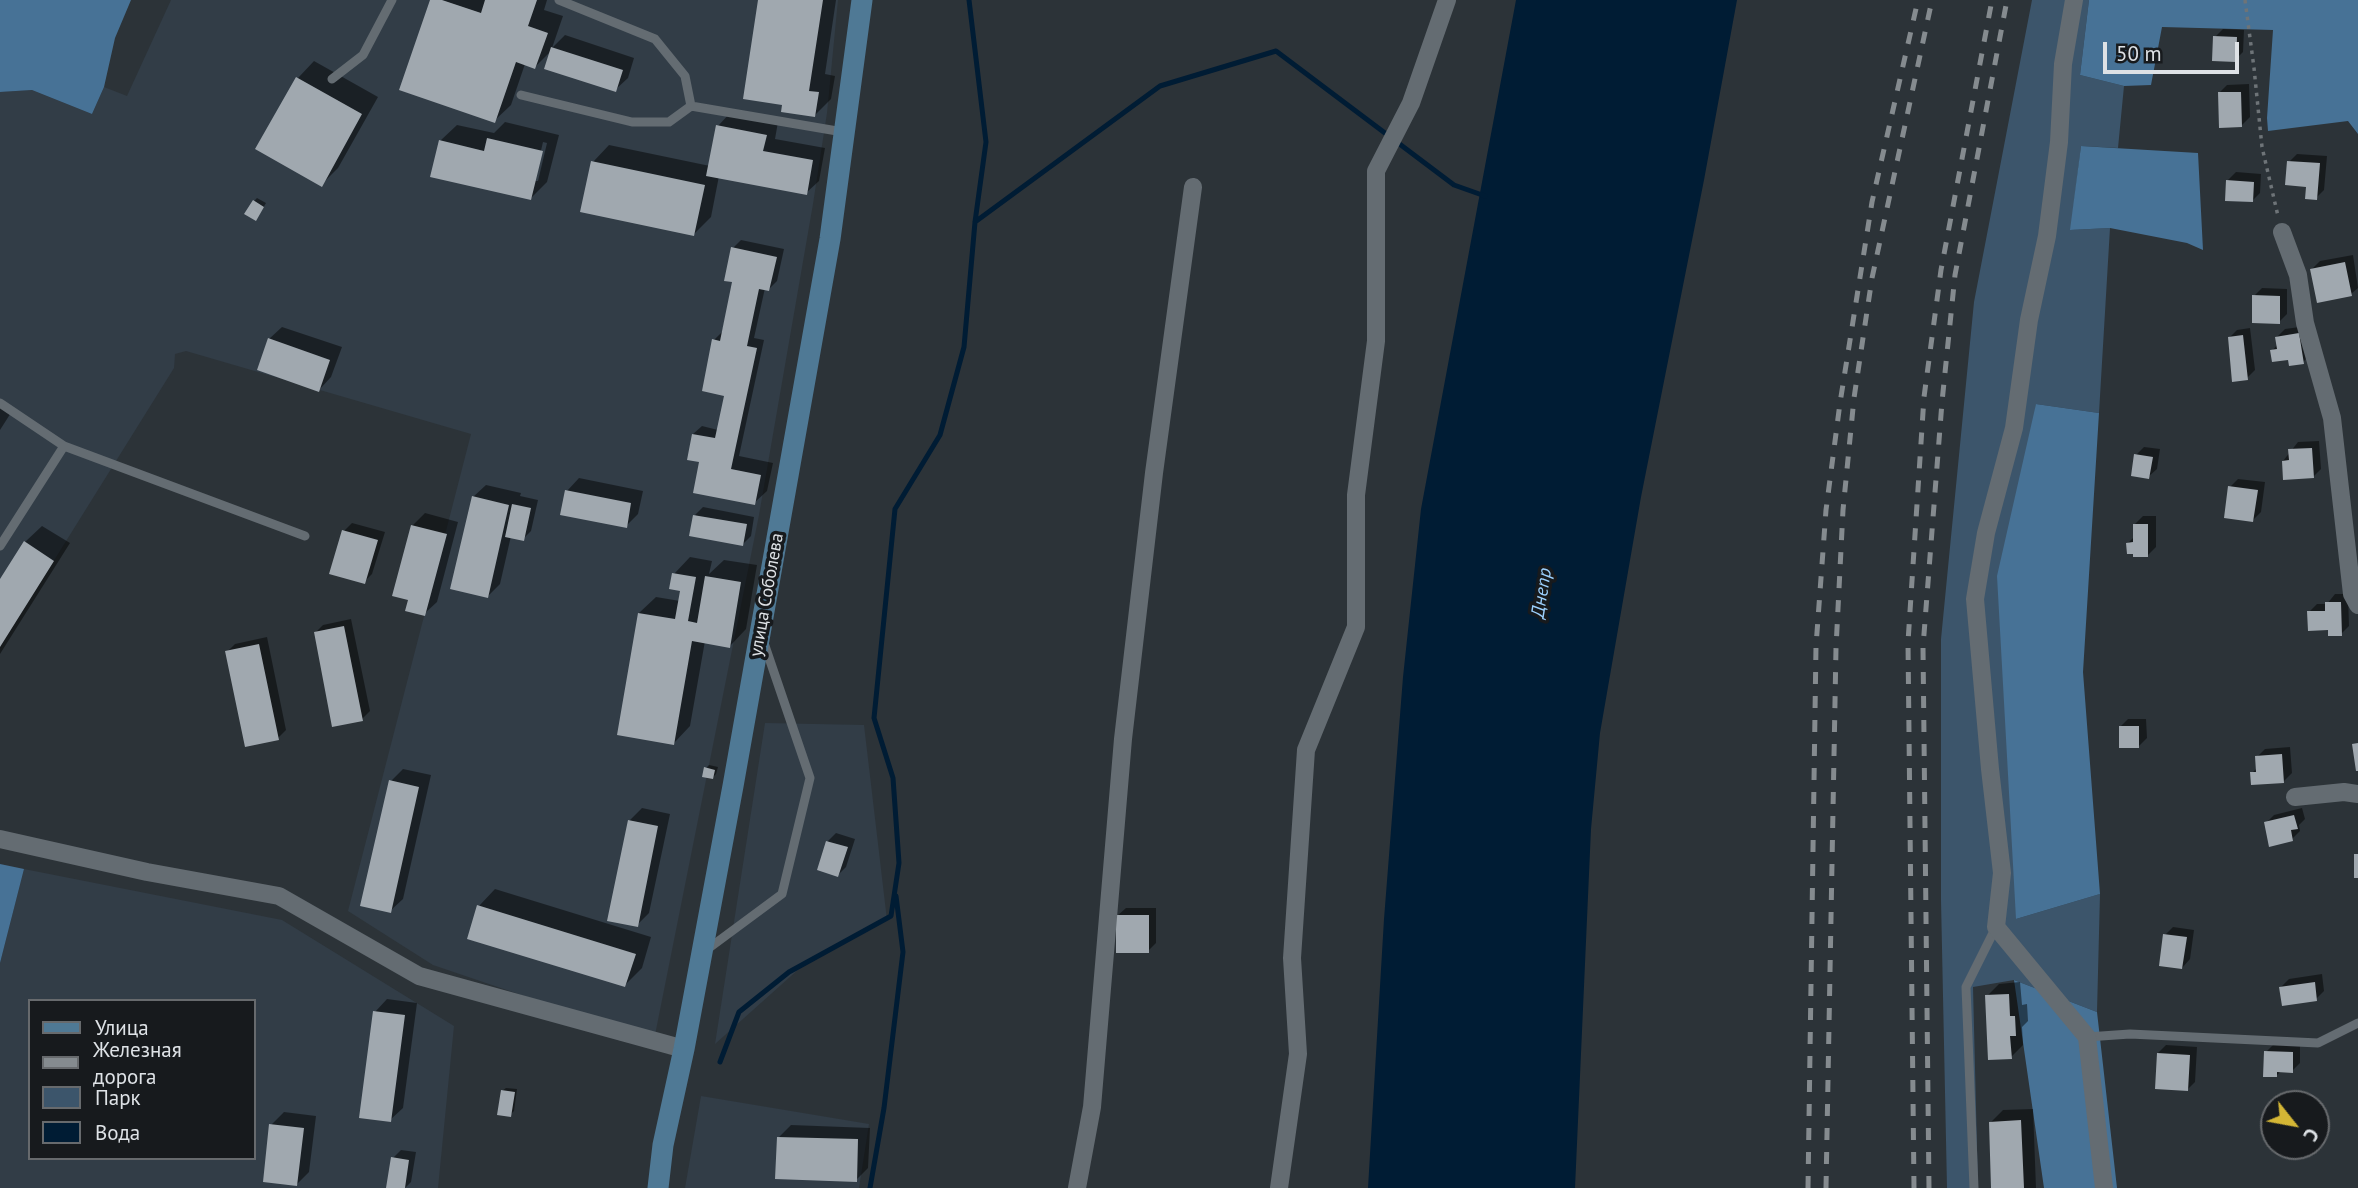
<!DOCTYPE html>
<meta charset="utf-8">
<style>
body{margin:0}
#map{position:relative;width:2358px;height:1188px;overflow:hidden;background:#2c3338;font-family:"PT Sans",sans-serif}
canvas{display:block}
.legend{position:absolute;left:28px;top:999px;width:228px;height:161px;box-sizing:border-box;background:#171a1d;border:2px solid #676a6d;margin:0;padding:9px 12px;list-style:none;font-size:21px;color:#dee2e6}
.legend li{display:flex;align-items:center;gap:14px;height:35px}
.legend b{width:35px;border:2px solid #676a6d}
.north{position:absolute;left:2260px;top:1090px;width:70px;height:70px;box-sizing:border-box;background:#171a1d;border:2px solid #676a6d;border-radius:50%;rotate:121deg;font-size:19px;font-weight:700;line-height:28px;text-align:center;color:#dee2e6}
.north::after{content:'';display:block;margin:auto;width:24px;height:32px;background:#d4b635;clip-path:polygon(50% 0,100% 100%,50% 72%,0 100%)}
.scale{position:absolute;left:2103px;top:42px;width:136px;height:32px;box-sizing:border-box;border:4px solid #dee2e6;border-top:0;padding-left:9px;font-size:21px;line-height:24px;white-space:nowrap;color:#dee2e6;-webkit-text-stroke:5px #171a1d;paint-order:stroke}
</style>
<div id="map">
<canvas width="2358" height="1188"></canvas>
<ul class="legend">
<li><b style="height:9px;background:#4f7995"></b>Улица</li>
<li><b style="height:9px;background:#858b8f"></b>Железная дорога</li>
<li><b style="height:19px;background:#3c556b"></b>Парк</li>
<li><b style="height:19px;background:#001c34"></b>Вода</li>
</ul>
<div class="north">С</div>
<div class="scale">50 m</div>
</div>
<script>
const context = document.querySelector('canvas').getContext('2d');
context.lineJoin = 'round';
function paint(path, color) { context.fillStyle = color; context.fill(path, 'evenodd'); }
const shape = rows => new Path2D(rows.map(r => 'M' + r).join(''));
function strokePath(path, color, width, dash) { context.strokeStyle = color; context.lineWidth = width; context.lineCap = dash ? 'butt' : 'round'; context.setLineDash(dash || []); context.stroke(path); }
function label(font, color, halo, rows, align = 'center') {
  context.font = font + ' "PT Sans",sans-serif'; context.lineWidth = 7; context.setLineDash([]); context.textBaseline = 'middle'; context.strokeStyle = halo; context.fillStyle = color; for (const [text, x, y, turn = 0] of rows) {
    context.save(); context.translate(x, y); context.rotate((+turn || 0) * Math.PI / 180); context.textAlign = isNaN(turn) ? turn : align; if (halo) context.strokeText(text, 0, 0); context.fillText(text, 0, 0); context.restore();
  }
}
paint(shape([
 [171,0,838,0,827,113,813,204,759,515,654,1040,433,965,348,911,471,434,186,351,175,354,174,368,0,647,0,92,32,90,92,114,104,87,127,96],
 [765,723,864,725,887,920,800,968,715,1044],
 [24,869,282,920,454,1026,438,1188,0,1188,0,963],
 [30,1001,254,1001,254,1158,30,1158],
 [701,1096,869,1124,859,1188,685,1188]
]), '#323d47');
paint(shape([
 [2032,0,2089,0,2080,75,2124,86,2118,148,2081,146,2071,230,2110,228,2099,413,2036,404,2016,919,2100,894,2097,1012,2014,980,1973,987,1978,1188,1947,1188,1941,900,1941,639,1974,302]
]), '#3c556b');
paint(shape([
 [0,0,131,0,115,38,104,87,92,114,32,90,0,92],
 [2089,0,2358,0,2358,134,2348,121,2268,131,2267,118,2273,30,2162,27,2151,85,2124,86,2080,75],
 [2081,146,2198,153,2203,250,2187,243,2110,228,2070,230],
 [2036,404,2099,413,2083,672,2100,894,2016,919,1997,576],
 [0,864,24,869,0,963],
 [2014,980,2097,1012,2117,1188,2044,1188]
]), '#477296');
paint(shape([
 [1516,0,1737,0,1704,180,1641,497,1600,733,1591,829,1575,1188,1368,1188,1384,919,1403,677,1421,509]
]), '#001c34');
paint(shape([
 [432,0,547,0,544,10,563,16,552,48,565,35,634,58,628,78,615,90,552,50,535,67,525,64,511,105,494,121],
 [760,0,836,0,825,74,835,76,831,99,815,115,784,103],
 [2223,29,2244,30,2243,52,2235,60,2215,37],
 [314,61,378,97,338,168,321,185,298,78],
 [2249,84,2250,117,2242,125,2219,93,2227,85],
 [730,113,778,122,775,139,825,148,819,181,806,193,719,176,711,217,694,234,593,162,609,145,710,166,718,126],
 [505,122,559,135,547,182,531,198,440,141,457,125,494,133],
 [543,142,547,143,538,181,534,181],
 [2297,154,2327,156,2324,190,2316,198,2289,162],
 [2236,172,2261,174,2260,193,2252,201,2228,180],
 [257,198,266,203,259,215,254,201],
 [741,240,784,249,777,281,769,289,765,288,754,338,764,340,739,456,773,463,767,491,754,503,701,463,693,434,702,426,718,430,726,395,714,340,722,332,734,281,733,248],
 [2353,255,2358,288,2351,294,2312,269,2320,261],
 [2262,288,2287,289,2287,314,2279,322,2254,296],
 [2307,326,2311,354,2303,362,2272,351,2278,344,2277,337,2285,329],
 [282,327,342,347,331,377,319,390,269,339],
 [2250,328,2255,370,2247,378,2229,338,2237,330],
 [0,399,14,408,0,430],
 [2319,441,2321,469,2313,477,2283,461,2298,442],
 [2144,447,2160,449,2157,469,2148,477,2136,455],
 [579,478,643,491,638,514,626,526,567,491],
 [2238,479,2265,482,2261,512,2253,520,2230,487],
 [486,485,521,493,520,496,538,500,531,531,523,539,511,536,500,584,488,596,473,497],
 [703,507,754,517,751,536,743,544,695,515],
 [425,513,458,522,437,602,424,614,410,599,412,526],
 [2143,516,2156,516,2156,547,2148,555,2128,543,2135,536,2135,524],
 [352,523,385,532,372,574,364,582,344,531],
 [42,526,70,543,0,654,0,582,25,542],
 [690,557,712,561,709,574,724,560,757,565,746,629,730,646,705,641,690,726,674,743,639,613,656,597,680,601,682,589,674,574],
 [2335,594,2348,594,2349,626,2341,634,2329,628,2309,612,2317,604,2327,604],
 [351,619,370,711,362,719,315,633,323,625],
 [267,637,286,730,278,738,227,652,235,644],
 [2128,719,2146,719,2147,738,2139,746,2120,727],
 [2290,747,2292,773,2284,781,2252,773,2258,767,2257,757,2265,749],
 [709,765,718,767,716,774,713,777,706,768],
 [403,769,431,775,403,899,390,911,391,781],
 [642,808,670,814,649,913,637,925,629,821],
 [2302,808,2305,819,2299,825,2300,831,2292,839,2266,823,2274,815],
 [836,833,855,839,846,867,838,875,828,841],
 [495,889,651,937,642,968,625,985,479,906],
 [1126,908,1156,908,1156,943,1148,951,1117,916],
 [2173,927,2194,930,2190,959,2182,968,2165,935],
 [2322,974,2324,991,2316,999,2281,987,2289,979],
 [2020,982,2022,1005,2027,1004,2028,1021,2022,1027,2023,1045,2011,1057,1987,996,1999,984],
 [387,999,417,1003,403,1108,390,1120,375,1012],
 [2274,1044,2300,1045,2300,1063,2292,1071,2281,1071,2276,1076,2266,1052],
 [2166,1045,2197,1047,2195,1082,2187,1090,2158,1053],
 [506,1088,517,1089,514,1111,510,1115,502,1091],
 [2033,1109,2036,1188,1993,1188,1990,1123,2003,1110],
 [284,1112,316,1116,309,1172,297,1184,271,1125],
 [791,1125,870,1128,868,1168,856,1180,779,1137],
 [401,1150,416,1152,411,1182,405,1188,391,1188,393,1158]
]), '#0007');
strokePath(shape([
 [975,222,1160,86,1276,51,1454,185,1485,196],
 [720,1062,739,1012,789,972,891,916,899,863,893,778,874,718,895,509,940,435,964,347,975,222,986,142,969,0],
 [870,1188,884,1108,903,952,896,896]
]), '#001c34', 5);
paint(shape([
 [430,0,442,0,481,13,485,0,537,0,528,26,548,33,535,69,516,62,495,123,399,90],
 [758,0,823,0,809,91,819,92,815,117,781,112,782,105,743,99],
 [2213,36,2237,37,2236,62,2212,61],
 [551,47,623,70,616,92,544,69],
 [296,77,362,114,322,187,255,149],
 [2218,92,2241,92,2242,127,2219,128],
 [716,125,767,135,763,151,813,160,807,195,706,176],
 [487,138,543,151,531,200,430,177,439,140,484,151],
 [591,161,705,185,694,236,580,212],
 [2287,161,2320,163,2317,200,2305,199,2306,187,2285,185],
 [2226,180,2254,182,2253,202,2225,201],
 [253,200,264,207,256,221,244,214],
 [731,247,777,257,769,291,759,289,747,346,757,348,731,469,761,475,755,505,693,493,699,462,687,460,692,434,715,438,724,396,702,391,712,339,720,341,732,282,724,281],
 [2345,262,2352,296,2317,303,2310,269],
 [2252,295,2280,296,2280,324,2252,323],
 [2299,333,2304,364,2289,366,2288,360,2272,362,2270,350,2277,349,2275,337],
 [2243,335,2248,380,2232,382,2228,337],
 [268,338,330,360,319,392,257,370],
 [2312,448,2314,478,2283,480,2282,461,2289,460,2288,449],
 [2134,454,2153,457,2149,479,2131,476],
 [2228,486,2258,490,2253,522,2224,518],
 [565,490,631,503,627,528,560,515],
 [472,496,509,505,488,598,450,589],
 [512,504,531,508,524,541,505,537],
 [693,515,747,524,743,546,689,536],
 [2133,524,2148,524,2148,557,2133,557,2133,554,2127,554,2126,543,2133,542],
 [411,525,447,534,425,616,405,611,408,600,392,596],
 [342,530,378,540,365,584,329,574],
 [24,541,54,561,0,647,0,579],
 [672,573,696,577,688,621,697,623,705,576,741,582,730,648,692,641,674,745,617,735,638,613,675,619,680,591,669,589],
 [2325,602,2341,602,2342,636,2328,636,2328,630,2308,631,2307,611,2325,611],
 [344,626,363,721,332,727,314,632],
 [259,644,279,740,245,747,225,651],
 [2119,726,2139,726,2139,748,2119,748],
 [2358,743,2358,771,2356,771,2352,744],
 [2282,754,2284,783,2251,785,2250,772,2256,772,2255,756],
 [704,767,715,770,713,779,702,777],
 [389,780,419,787,391,913,360,906],
 [2294,815,2298,829,2291,830,2293,841,2269,847,2264,822],
 [628,820,658,826,638,927,607,921],
 [826,841,848,847,838,877,817,870],
 [2354,854,2358,854,2358,878,2354,878],
 [477,905,636,954,625,987,467,939],
 [1116,915,1149,915,1149,953,1116,953],
 [2163,934,2187,937,2182,969,2159,966],
 [2315,982,2317,1001,2282,1006,2279,987],
 [2009,994,2010,1016,2015,1016,2016,1036,2010,1036,2012,1059,1988,1060,1985,995],
 [373,1011,405,1015,391,1122,359,1118],
 [2264,1051,2293,1052,2293,1073,2277,1072,2277,1077,2263,1077],
 [2157,1053,2190,1055,2188,1091,2155,1089],
 [501,1090,515,1092,511,1117,497,1115],
 [2021,1120,2024,1188,1991,1188,1989,1122],
 [269,1124,304,1128,297,1186,263,1182],
 [777,1137,858,1139,857,1182,775,1179],
 [391,1157,409,1160,405,1188,386,1188]
]), '#a0a8af');
strokePath(shape([
 [2245,0,2254,68,2262,147,2278,216]
]), '#6e7478', 3.5, [3.5, 5]);
strokePath(shape([
 [559,0,655,39,685,76,691,106,843,132],
 [332,79,363,55,392,0],
 [521,95,632,122,669,122,691,106],
 [0,403,64,446,305,536],
 [0,546,64,446],
 [705,951,782,894,810,778,764,643],
 [2087,1037,2130,1034,2318,1043,2358,1023],
 [1974,1188,1966,987,1996,927]
]), '#646c72', 9);
strokePath(shape([
 [2074,0,2063,64,2059,142,2047,236,2029,320,2014,428,1986,533,1975,599,1990,769,2002,873,1996,927,2087,1037,2104,1188],
 [2282,232,2298,275,2305,323,2332,418,2352,594,2358,605],
 [2295,797,2344,792,2358,794],
 [0,839,147,872,279,896,419,976,684,1049],
 [1077,1188,1092,1107,1123,739,1154,473,1193,187],
 [1279,1188,1298,1054,1292,958,1306,750,1356,627,1356,495,1376,341,1376,171,1411,103,1447,0]
]), '#646c72', 18);
strokePath(shape([
 [658,1188,663,1145,684,1049,733,786,830,239,862,0]
]), '#4f7995', 21);
strokePath(shape([
 [1808,1188,1816,646,1826,510,1840,403,1872,202,1918,0],
 [1826,1188,1836,648,1843,510,1854,398,1872,278,1932,0],
 [1914,1188,1908,642,1924,397,1941,270,1992,0],
 [1929,1188,1923,647,1942,402,1955,275,2007,0]
]), '#858b8f', 5, [12, 12]);
label('18px', '#dee2e6', '#171a1d', [
 ["улица Соболева",767,595,-80]
]);
label('italic 19px', '#9cd0fd', '#171a1d', [
 ["Днепр",1542,593,-81]
]);
</script>
